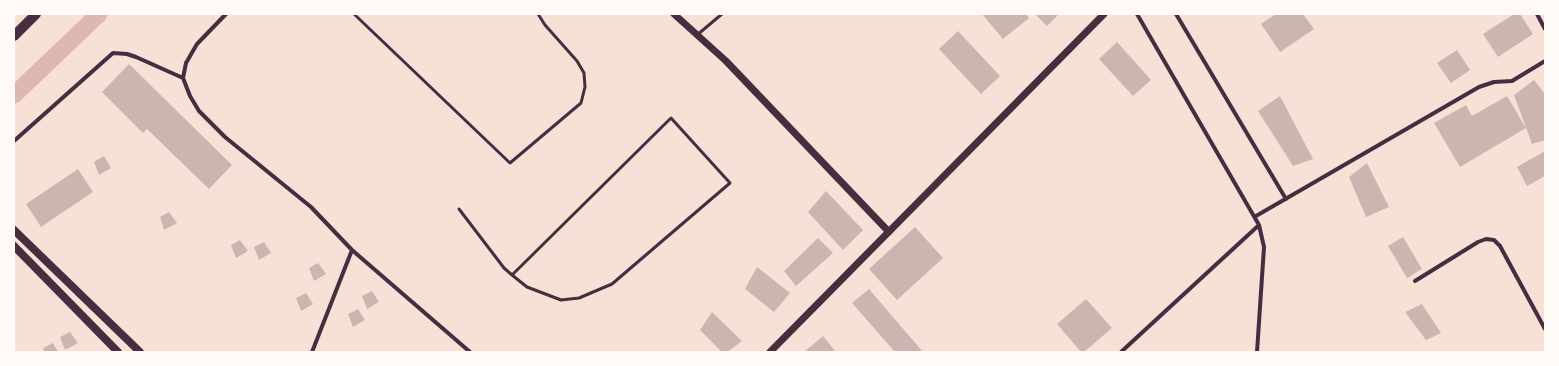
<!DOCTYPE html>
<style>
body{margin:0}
#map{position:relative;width:1559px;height:366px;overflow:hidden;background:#f7e1d7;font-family:Commissioner,sans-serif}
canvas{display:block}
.frame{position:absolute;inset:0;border:15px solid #fffaf5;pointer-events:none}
</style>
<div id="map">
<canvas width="1559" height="366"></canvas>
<div class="frame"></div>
</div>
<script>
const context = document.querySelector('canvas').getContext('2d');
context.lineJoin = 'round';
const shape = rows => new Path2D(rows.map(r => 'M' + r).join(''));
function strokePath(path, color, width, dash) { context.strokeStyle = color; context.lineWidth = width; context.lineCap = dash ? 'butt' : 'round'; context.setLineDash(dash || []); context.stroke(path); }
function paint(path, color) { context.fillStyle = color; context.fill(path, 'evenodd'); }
strokePath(shape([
 [14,95,99,14]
]), '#dcb8b0', 17);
paint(shape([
 [982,14,1026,14,1029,18,1003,39],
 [1035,14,1059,14,1047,26],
 [1276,14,1303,14,1314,29,1280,52,1261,24],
 [1514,14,1520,14,1533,34,1498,57,1483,34],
 [958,31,1000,76,981,94,939,49],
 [1117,42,1151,80,1133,96,1099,59],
 [1457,50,1470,70,1451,83,1437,63],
 [129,64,232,165,209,189,147,129,143,133,102,92],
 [1534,80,1545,94,1545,140,1532,144,1514,95],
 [1280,96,1313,159,1293,166,1258,111],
 [1507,96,1526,128,1460,167,1434,123,1466,105,1472,116],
 [1545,151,1545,176,1527,186,1517,167],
 [104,156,111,168,99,175,94,162],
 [1367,163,1389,207,1366,217,1349,177],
 [78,169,93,192,41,227,26,204],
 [826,191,863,230,843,250,808,212],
 [169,212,177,223,164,230,160,217],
 [915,227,943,258,897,300,869,269],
 [1403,237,1422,269,1407,278,1388,246],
 [818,238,833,253,796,286,784,271],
 [240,240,248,251,236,258,231,245],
 [264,242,271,253,259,260,254,247],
 [318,263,326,274,314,281,309,268],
 [757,267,790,293,774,312,745,289],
 [869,289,923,352,895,352,852,303],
 [372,291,379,302,367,309,362,296],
 [306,293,313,304,301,311,296,298],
 [1086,299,1112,328,1084,352,1081,352,1057,324],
 [1422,304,1441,333,1426,340,1405,312],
 [358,309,365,320,353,327,348,314],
 [712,312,742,341,727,352,722,352,700,330],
 [70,332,78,343,65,350,60,337],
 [823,336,836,352,804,352],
 [53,343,58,352,44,352,43,348]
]), '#ccb4b1');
strokePath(shape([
 [354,14,510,163,581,103,585,87,584,73,577,61,545,25,538,14],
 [697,35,722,14],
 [459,209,504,268,512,275,527,287,561,300,579,298,612,284,730,183,671,118,512,275]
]), '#4a2c40', 3);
strokePath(shape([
 [226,14,197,44,186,63,183,78,190,96,199,111,225,137,311,207,352,250,312,352],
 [1137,14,1259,225,1264,247,1257,352],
 [1176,14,1286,199],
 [1537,14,1545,29],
 [14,141,113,53,127,54,136,57,183,78],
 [1256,216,1479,87,1494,82,1512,81,1545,61],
 [352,250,470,352],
 [1415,281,1478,242,1486,239,1494,240,1500,246,1545,329],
 [1121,352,1259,225]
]), '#4a2c40', 4);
strokePath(shape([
 [674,14,726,61,889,232],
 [770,352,1104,14]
]), '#4a2c40', 7);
strokePath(shape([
 [14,230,140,352],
 [14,246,118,352]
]), '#4a2c40', 8);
strokePath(shape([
 [14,36,36,14]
]), '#4a2c40', 10);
</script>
